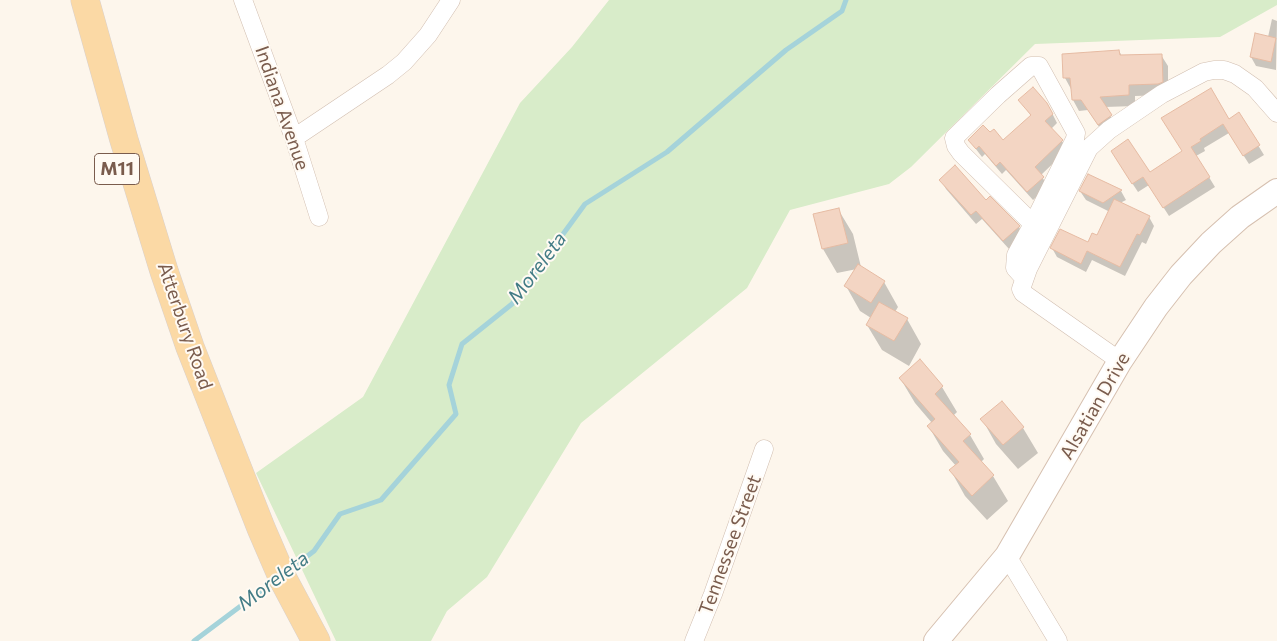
<!DOCTYPE html>
<style>
body{margin:0}
canvas{display:block;background:#fdf6ec}
</style>
<canvas width="1277" height="641"></canvas>
<script>
const context = document.querySelector('canvas').getContext('2d');
context.lineJoin = 'round';
function paint(path, color) { context.fillStyle = color; context.fill(path, 'evenodd'); }
const shape = rows => new Path2D(rows.map(r => 'M' + r).join(''));
function strokePath(path, color, width, dash) { context.strokeStyle = color; context.lineWidth = width; context.lineCap = dash ? 'butt' : 'round'; context.setLineDash(dash || []); context.stroke(path); }
function label(font, color, halo, rows, align = 'center') {
  context.font = font + ' Commissioner,sans-serif'; context.lineWidth = 4; context.setLineDash([]); context.textBaseline = 'middle'; context.strokeStyle = halo; context.fillStyle = color; for (const [text, x, y, turn = 0] of rows) {
    context.save(); context.translate(x, y); context.rotate((+turn || 0) * Math.PI / 180); context.textAlign = isNaN(turn) ? turn : align; if (halo) context.strokeText(text, 0, 0); context.fillText(text, 0, 0); context.restore();
  }
}
paint(shape([
 [609,0,1277,0,1277,5,1220,37,1035,44,911,167,889,184,790,210,747,288,581,423,487,577,447,611,431,641,336,641,256,473,363,397,520,103,572,47]
]), '#d8ecc9');
paint(shape([
 [1272,19,1277,21,1276,70,1256,66,1251,57,1268,37],
 [1119,51,1122,56,1161,55,1168,66,1168,93,1165,95,1135,96,1135,106,1105,107,1117,127,1105,136,1088,110,1079,111,1073,100,1071,89,1065,78],
 [1020,100,1052,113,1057,123,1051,129,1062,141,1067,150,1041,175,1048,187,1033,200,1006,170,1002,174,985,154,982,157,969,140,990,134,1003,142,1031,116],
 [1239,114,1264,155,1249,164,1229,133,1204,148,1205,151,1196,156,1215,187,1169,216,1149,185,1138,192,1117,160,1150,174,1183,151,1168,127,1229,120],
 [1088,176,1121,191,1126,200,1120,203,1149,217,1154,226,1146,244,1142,242,1125,276,1092,260,1086,272,1057,257,1052,248,1088,244,1098,237,1110,212,1086,200,1080,191],
 [941,180,1019,227,1024,236,1009,249,982,219,976,224,946,189],
 [838,209,853,234,861,267,884,282,898,307,895,312,907,319,921,344,909,366,882,350,867,325,871,318,860,311,846,286,857,269,837,273,823,249],
 [920,361,942,387,957,412,953,416,970,435,984,459,981,462,993,476,1008,501,987,520,965,496,951,471,956,466,943,451,929,427,932,423,915,403,900,378],
 [1002,403,1023,428,1038,453,1018,469,996,444,982,419]
]), '#0003');
strokePath(shape([
 [289,570,314,551,340,514,381,500,456,414,449,385,462,344,512,304,585,204,667,152,786,50,842,11,846,0],
 [194,641,274,581]
]), '#a5d3da', 5);
const building = shape([
 [1255,33,1276,38,1271,62,1250,57,1255,33],
 [1119,50,1120,55,1162,54,1163,82,1158,84,1129,85,1129,95,1100,97,1112,115,1098,125,1081,100,1072,100,1070,78,1063,78,1062,54,1119,50],
 [1033,87,1047,103,1053,114,1045,121,1063,140,1035,167,1044,177,1027,192,1000,162,996,166,979,146,976,149,968,140,983,125,990,132,994,129,1003,140,1031,115,1018,100,1033,87],
 [1211,88,1229,119,1239,112,1260,145,1243,156,1223,124,1200,139,1201,141,1191,147,1210,177,1163,208,1143,177,1132,184,1111,151,1128,139,1150,172,1182,151,1161,118,1211,88],
 [955,165,986,200,990,196,1020,226,1003,241,976,211,971,215,939,180,955,165],
 [1088,174,1122,190,1103,203,1079,191,1088,174],
 [1114,199,1150,216,1140,235,1137,234,1120,267,1087,251,1081,264,1050,248,1060,229,1088,242,1092,233,1097,235,1114,199],
 [839,208,848,243,822,249,813,214,839,208],
 [858,264,885,281,871,303,844,286,858,264],
 [879,302,908,318,894,341,866,325,879,302],
 [920,359,943,386,935,394,971,434,963,441,994,475,972,496,949,470,959,462,927,426,935,419,899,378,920,359],
 [1002,401,1024,427,1003,445,980,419,1002,401]
]);
paint(building, '#f3d5c3');
strokePath(building, '#e6bba3', 1);
const street = shape([
 [243,0,294,138,319,217],
 [294,138,388,75,404,62,428,35,451,0],
 [1024,278,1015,268,1016,255,1033,224,1075,139,1076,133,1043,73,1039,66,1031,66,998,95,954,138,956,146,961,153,1033,224],
 [1120,361,1023,293,1021,289,1028,269,1089,148,1109,130,1162,94,1204,72,1214,70,1224,70,1235,74,1255,88,1277,113],
 [1007,556,1058,641],
 [694,641,713,594,764,449]
]);
const secondary = shape([
 [936,641,1007,556,1120,361,1156,307,1181,275,1211,243,1240,217,1277,191]
]);
const primary = shape([
 [85,0,124,140,164,271,190,347,261,528,283,579,316,641]
]);
strokePath(street, '#d1beb0', 19);
strokePath(secondary, '#d6c0b0', 26);
strokePath(primary, '#dad1cd', 29);
strokePath(street, '#fff', 18);
strokePath(secondary, '#fff', 24);
strokePath(primary, '#fbd9a5', 28);
for (const [x, y, w] of [
 [117,169,45]
]) { const box = new Path2D(); box.roundRect(x - w / 2, y - 15.5, w, 31, 4); context.fillStyle = '#fffaf3'; context.fill(box); strokePath(box, '#7a5c4d', 1); }
label('bold 18px', '#7a5c4d', null, [
 ["M11",117,169]
]);
label('19px', '#7a5c4d', '#fffaf3', [
 ["Indiana Avenue",282,108,71],
 ["Atterbury Road",185,326,71],
 ["Alsatian Drive",1095,406,-60],
 ["Tennessee Street",730,545,-70]
]);
label('italic 20px', '#437c86', '#fffaf3', [
 ["Moreleta",537,268,-53],
 ["Moreleta",273,581,-37]
]);
</script>
